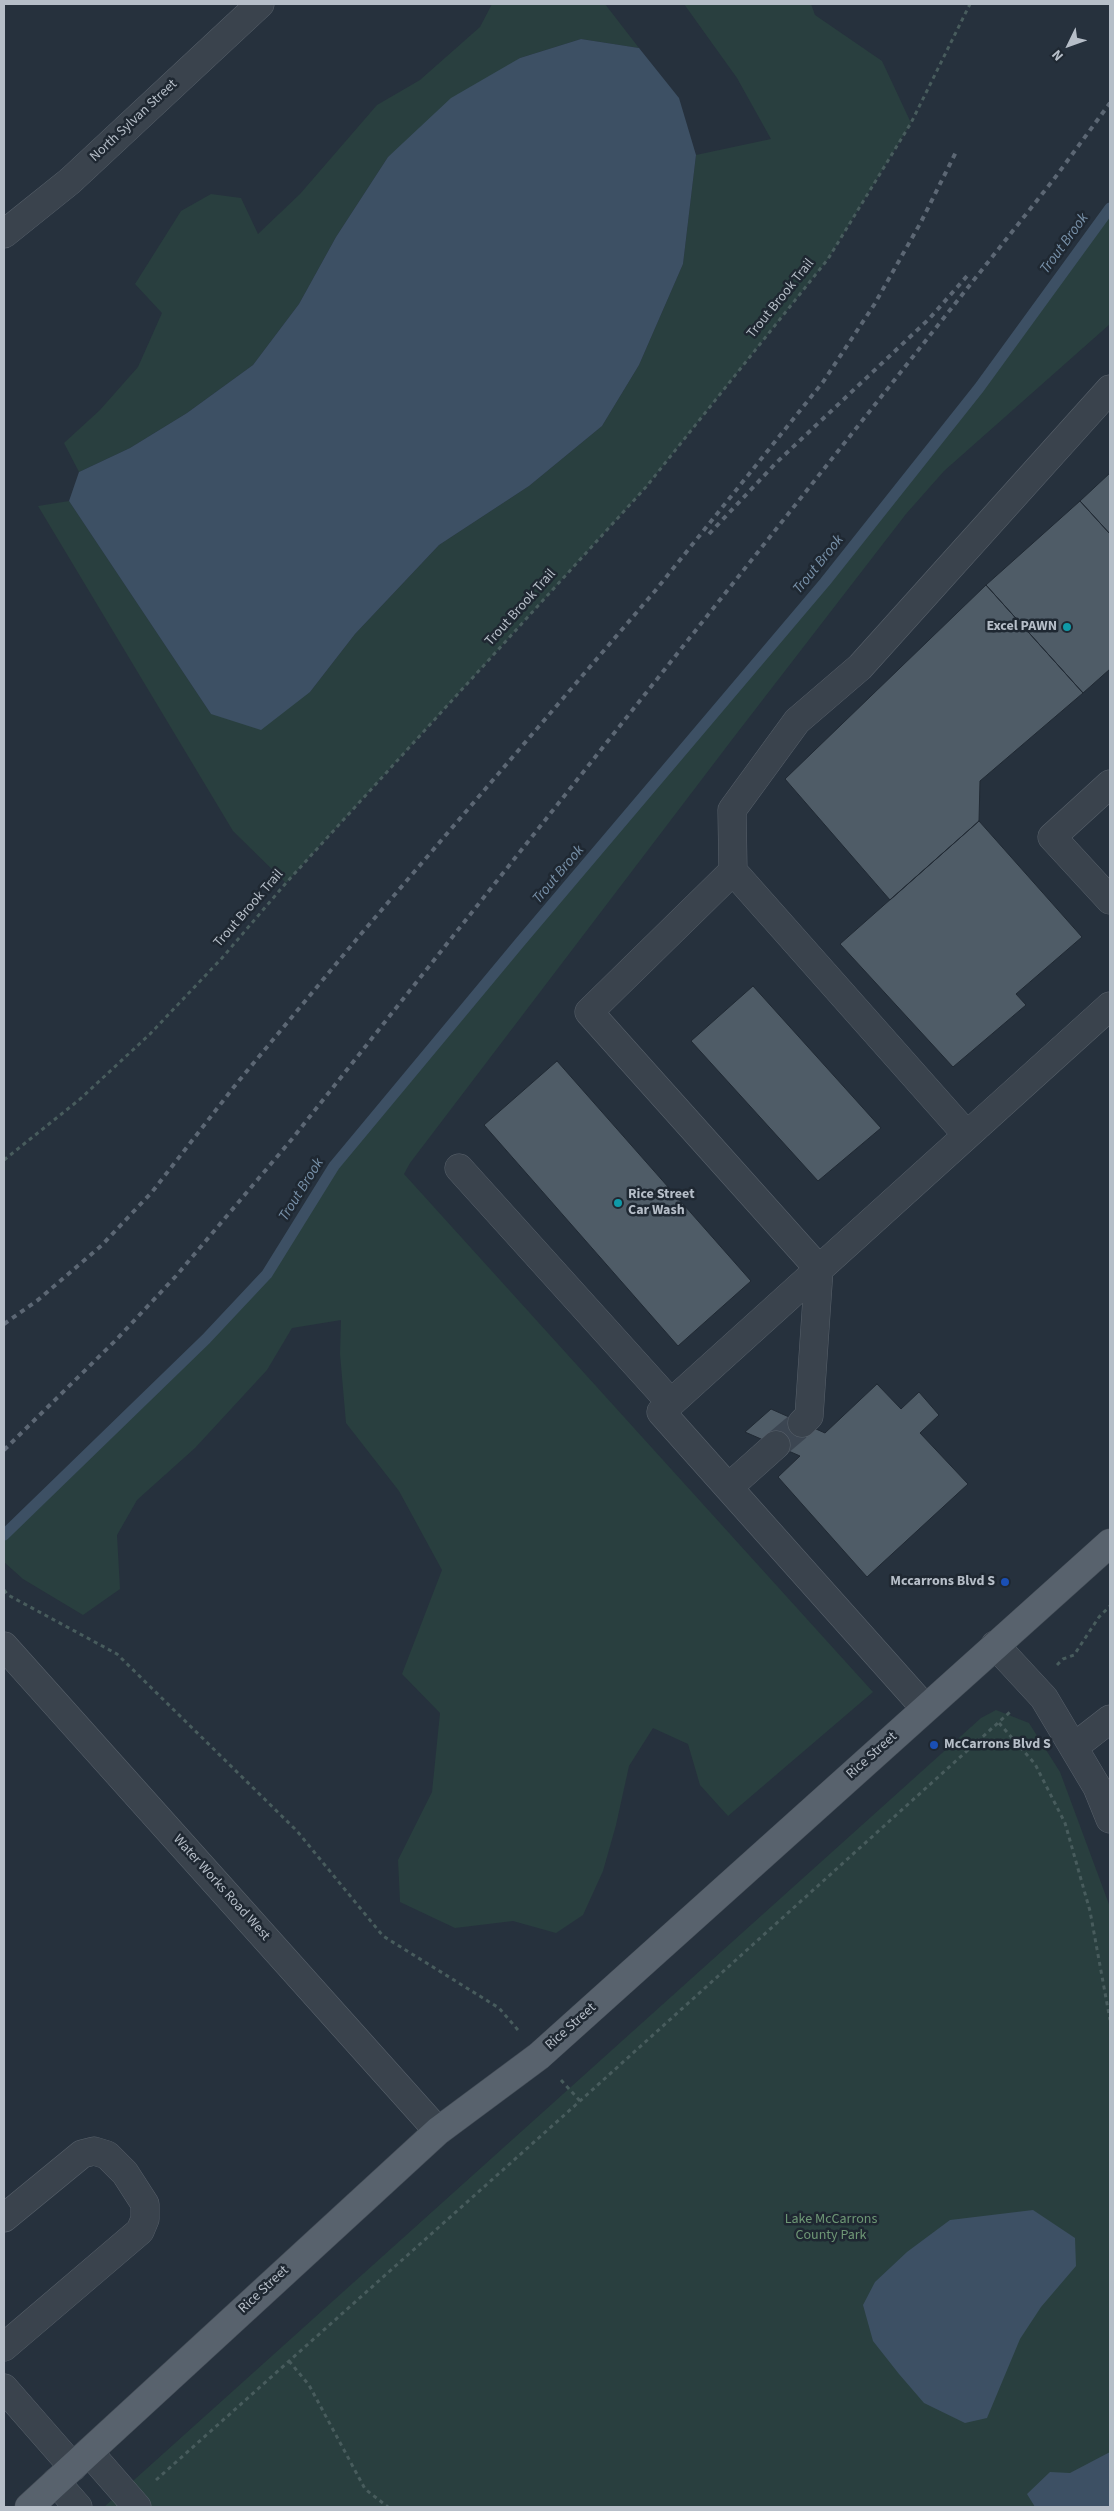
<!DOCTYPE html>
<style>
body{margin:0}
#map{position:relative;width:1114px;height:2511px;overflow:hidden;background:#26313d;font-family:"Source Sans 3",sans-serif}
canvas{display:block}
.frame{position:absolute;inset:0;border:5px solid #b6bec8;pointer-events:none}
.north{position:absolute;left:1044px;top:20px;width:50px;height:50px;-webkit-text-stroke:4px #1f2832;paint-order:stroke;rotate:228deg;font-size:14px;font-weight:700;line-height:20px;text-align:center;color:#b6bec8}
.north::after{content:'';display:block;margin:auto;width:18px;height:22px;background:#b6bec8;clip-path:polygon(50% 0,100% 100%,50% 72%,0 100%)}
</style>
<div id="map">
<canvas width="1114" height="2511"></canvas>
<div class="frame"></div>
<div class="north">N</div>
</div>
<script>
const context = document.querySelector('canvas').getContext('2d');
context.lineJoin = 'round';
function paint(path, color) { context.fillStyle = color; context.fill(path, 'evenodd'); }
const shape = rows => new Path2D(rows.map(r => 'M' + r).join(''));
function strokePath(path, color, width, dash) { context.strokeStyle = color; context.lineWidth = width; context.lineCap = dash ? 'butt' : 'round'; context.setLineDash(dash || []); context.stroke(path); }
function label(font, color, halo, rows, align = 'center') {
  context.font = font + ' "Source Sans 3",sans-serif'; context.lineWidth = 5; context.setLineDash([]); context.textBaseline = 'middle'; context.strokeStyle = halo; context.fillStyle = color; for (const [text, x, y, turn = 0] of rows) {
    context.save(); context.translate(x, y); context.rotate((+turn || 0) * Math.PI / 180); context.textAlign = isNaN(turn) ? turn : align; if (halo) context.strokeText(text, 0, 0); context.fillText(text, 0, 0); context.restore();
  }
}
paint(shape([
 [492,4,605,4,639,48,581,39,520,58,388,157,336,237,299,304,253,365,187,413,130,448,79,472,64,443,100,410,138,367,162,313,135,284,181,211,211,194,241,198,258,234,300,194,377,105,420,80,480,27],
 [684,4,811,4,815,15,882,61,911,123,828,259,646,487,286,883,233,831,38,506,69,501,211,714,310,692,355,634,439,545,529,486,602,426,639,365,683,264,696,155,771,139,737,78],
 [1110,208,1110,324,944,471,906,514,734,737,410,1163,404,1174,873,1692,728,1816,700,1785,688,1744,653,1728,629,1766,616,1825,603,1871,583,1915,556,1933,513,1921,455,1928,400,1902,398,1860,432,1792,440,1713,402,1674,442,1570,399,1491,346,1423,340,1354,341,1320,292,1328,267,1370,195,1448,137,1500,117,1535,120,1589,83,1615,23,1579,4,1562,4,1535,267,1274,334,1166,979,388],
 [996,1710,1029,1723,1060,1772,1110,1907,1110,2507,104,2507,981,1718]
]), '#293f3f');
paint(shape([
 [581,39,639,48,679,98,696,155,683,264,639,365,602,426,529,486,439,545,355,634,310,692,261,730,211,714,69,501,79,472,130,448,187,413,253,365,299,304,336,237,388,157,451,98,520,58],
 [1033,2210,1075,2238,1076,2266,1041,2307,1020,2339,987,2418,965,2423,924,2403,899,2374,873,2341,863,2305,875,2282,907,2252,950,2220],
 [1110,2452,1110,2507,1035,2507,1027,2494,1050,2472,1070,2473]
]), '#3d5064');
strokePath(shape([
 [4,1535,206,1339,267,1274,334,1166,521,941,825,582,979,388,1110,208]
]), '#3d5064', 11);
const building = shape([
 [1110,473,1110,534,1080,501,1110,473],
 [1080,501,1110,534,1110,669,1083,693,986,585,1080,501],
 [986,585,1083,693,980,781,979,821,890,900,785,779,986,585],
 [979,821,1082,937,1016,994,1026,1005,953,1067,840,944,979,821],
 [753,986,881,1128,818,1181,691,1041,753,986],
 [557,1061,751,1281,678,1346,484,1125,557,1061],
 [877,1384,901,1409,919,1392,939,1415,920,1433,968,1484,867,1577,778,1477,800,1456,745,1432,771,1409,825,1433,877,1384]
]);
paint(building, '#4f5c67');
strokePath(building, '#212a34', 1);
strokePath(shape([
 [776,1445,802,1423]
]), '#3c4652', 28, [28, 14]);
const minor = shape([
 [4,234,70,181,260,4],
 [1110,784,1052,837,1110,900],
 [733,871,732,810,797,721,860,667,1110,389],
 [459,1168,671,1403],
 [802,1423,809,1416,819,1269,589,1012,733,871,967,1135],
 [729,1487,776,1445],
 [995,1645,1044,1698,1097,1787,1110,1819],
 [4,1646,438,2131],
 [925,1708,661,1412,1110,1006],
 [1074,1747,1110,1719],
 [4,2218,82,2154,94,2151,107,2155,125,2173,145,2204,145,2219,140,2231,4,2347],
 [4,2388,73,2467],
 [89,2452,137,2507],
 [56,2482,78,2507]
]);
const major = shape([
 [29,2507,438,2131,539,2056,1110,1543]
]);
strokePath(minor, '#58616b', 29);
strokePath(major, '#434c56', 29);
strokePath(shape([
 [4,1160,79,1100,150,1034,222,958,286,883,646,487,828,259,911,123,970,4],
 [4,1590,8,1595,117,1654,297,1831,383,1936,499,2008,518,2030],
 [1057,1665,1063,1659,1074,1655,1099,1617,1110,1606],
 [999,1723,1035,1764,1065,1823,1090,1911,1110,2020],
 [561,2080,580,2101],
 [289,2361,309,2385,365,2489,388,2507],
 [156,2480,580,2101,1010,1712]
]), '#485c5d', 3, [4, 4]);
strokePath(minor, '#3a434d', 28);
strokePath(major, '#58626d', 28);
strokePath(shape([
 [709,534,777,462,929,319,967,276],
 [4,1324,38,1300,102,1245,152,1192,237,1083,361,934,655,591,823,382,874,305,921,222,957,150],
 [4,1450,115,1341,176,1276,292,1139,1054,179,1110,103]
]), '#5c6774', 4, [5, 5]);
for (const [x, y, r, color] of [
 [1067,627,5,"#0f9aa8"],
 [618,1203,5,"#0f9aa8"],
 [1005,1582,5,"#1a4fb4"],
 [934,1745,5,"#1a4fb4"]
]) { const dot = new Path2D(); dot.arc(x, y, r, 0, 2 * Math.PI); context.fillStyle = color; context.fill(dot); strokePath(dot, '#1f2832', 2); }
label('14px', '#b6bec8', '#1f2832', [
 ["North Sylvan Street",134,121,-43],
 ["Trout Brook Trail",781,299,-51],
 ["Trout Brook Trail",521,608,-48],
 ["Trout Brook Trail",249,909,-49],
 ["Rice Street",872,1756,-42],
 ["Water Works Road West",221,1888,48],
 ["Rice Street",571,2027,-42],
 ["Rice Street",264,2290,-43]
]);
label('bold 14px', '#b6bec8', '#1f2832', [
 ["Excel PAWN",1057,627],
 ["Rice Street",628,1195,"left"],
 ["Car Wash",628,1211,"left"],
 ["Mccarrons Blvd S",995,1582],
 ["McCarrons Blvd S",944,1745,"left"]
], 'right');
label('14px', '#6e9775', '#1f2832', [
 ["Lake McCarrons",831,2220],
 ["County Park",831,2236]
]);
label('italic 15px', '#7891a9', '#1f2832', [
 ["Trout Brook",1065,244,-54],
 ["Trout Brook",819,565,-51],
 ["Trout Brook",559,875,-50],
 ["Trout Brook",302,1190,-58]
]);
</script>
